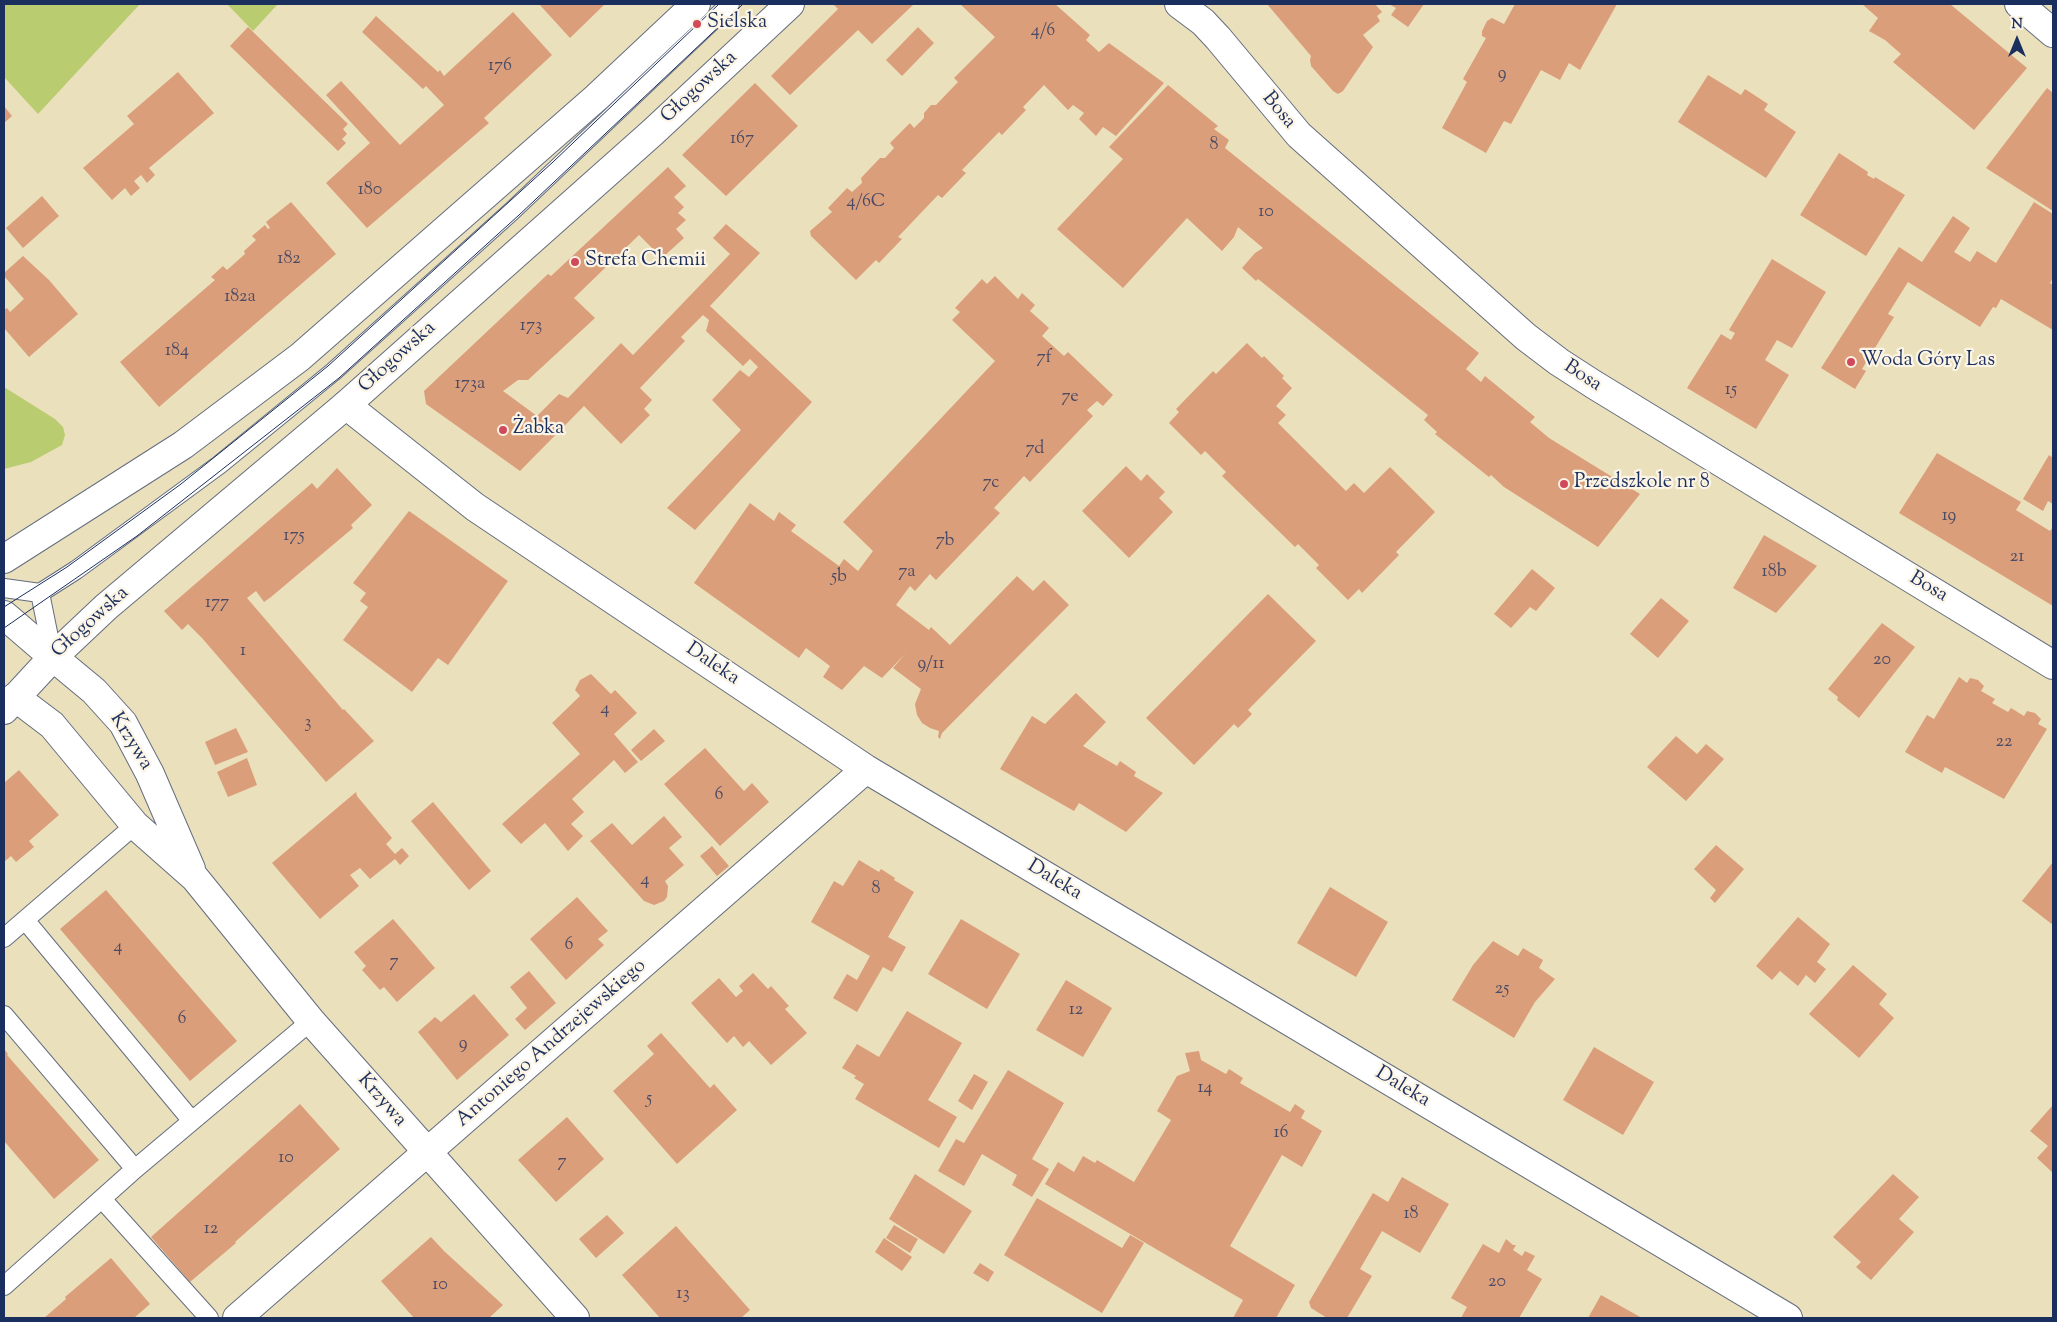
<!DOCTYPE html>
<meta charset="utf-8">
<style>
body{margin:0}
#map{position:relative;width:2057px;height:1322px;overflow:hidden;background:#ebe0bc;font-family:"Sorts Mill Goudy",serif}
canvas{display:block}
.frame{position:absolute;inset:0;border:5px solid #1b2f5e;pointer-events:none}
.north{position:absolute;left:1992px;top:15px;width:50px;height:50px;-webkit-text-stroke:4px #fcf5e5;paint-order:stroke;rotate:0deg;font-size:14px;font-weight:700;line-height:20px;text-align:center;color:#1b2f5e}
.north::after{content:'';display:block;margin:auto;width:18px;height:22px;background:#1b2f5e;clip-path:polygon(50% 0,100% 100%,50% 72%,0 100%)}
</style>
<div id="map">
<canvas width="2057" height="1322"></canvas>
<div class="frame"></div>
<div class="north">N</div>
</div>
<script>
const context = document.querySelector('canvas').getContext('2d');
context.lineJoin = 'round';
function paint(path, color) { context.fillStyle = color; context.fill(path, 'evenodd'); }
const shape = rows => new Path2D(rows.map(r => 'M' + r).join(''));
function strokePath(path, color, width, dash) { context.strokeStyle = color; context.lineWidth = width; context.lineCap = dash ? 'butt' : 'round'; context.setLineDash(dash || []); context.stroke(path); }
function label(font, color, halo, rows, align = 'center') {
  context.font = font + ' "Sorts Mill Goudy",serif'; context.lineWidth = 4.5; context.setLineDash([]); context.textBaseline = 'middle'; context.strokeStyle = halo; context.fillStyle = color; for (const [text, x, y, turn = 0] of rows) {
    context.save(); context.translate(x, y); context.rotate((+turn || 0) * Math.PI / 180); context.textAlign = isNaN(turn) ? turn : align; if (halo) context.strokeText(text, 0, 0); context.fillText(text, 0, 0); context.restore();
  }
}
paint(shape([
 [4,4,140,4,38,114,4,77],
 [227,4,278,4,253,31],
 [4,387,55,419,63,427,65,435,62,445,31,462,4,469]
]), '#b9cc6f');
paint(shape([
 [539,4,605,4,570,38],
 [836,4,914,4,872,44,858,30,790,95,771,76,838,9,834,5],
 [960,4,1055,4,1090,35,1086,40,1099,52,1109,43,1164,83,1116,136,1103,127,1096,136,1079,119,1084,113,1073,105,1068,110,1044,85,1023,107,1026,110,1002,135,999,132,962,170,966,173,942,198,938,195,898,237,902,239,879,263,876,260,856,280,811,236,810,231,832,212,828,208,847,188,852,192,862,183,861,178,880,158,885,158,894,148,890,143,910,123,914,128,924,118,924,113,931,105,936,105,958,82,954,78,995,37],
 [1267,4,1375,4,1382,12,1377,16,1380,21,1363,35,1373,47,1343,91,1338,94,1333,91,1311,66,1310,60,1311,56],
 [1389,4,1424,4,1408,27,1391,15,1396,8],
 [1515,4,1617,4,1580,70,1569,63,1560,80,1541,70,1511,124,1504,121,1486,153,1442,128,1467,82,1463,79,1486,38,1482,36,1482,31,1487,21,1492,18,1504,24],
 [1862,4,1950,4,2027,68,1974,130,1893,62,1901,54,1885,40,1869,31,1878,18],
 [513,12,552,55,484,118,489,123,367,228,326,183,370,143,326,95,341,81,400,145,444,105,426,86,423,89,362,32,376,16,438,72,440,70,444,76],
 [248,27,348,124,343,129,347,134,342,139,346,143,338,151,230,46],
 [918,27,934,43,902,76,886,60],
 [178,72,214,113,149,168,155,175,147,183,141,175,134,181,140,188,131,196,125,188,112,200,83,168,134,124,127,116],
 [1708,75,1741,95,1745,89,1768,104,1764,110,1796,132,1766,178,1678,122],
 [755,83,798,126,726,196,682,155],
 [1168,85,1218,126,1214,129,1229,140,1225,148,1479,353,1466,369,1481,382,1485,376,1535,417,1530,422,1549,438,1640,494,1598,547,1504,487,1491,475,1489,477,1435,434,1437,432,1424,420,1428,415,1258,279,1256,281,1242,268,1255,253,1263,248,1238,227,1234,237,1222,251,1187,218,1123,288,1057,229,1123,159,1109,147],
 [2047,88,2053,93,2053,211,1986,168],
 [4,106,12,116,4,123],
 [1839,153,1868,172,1867,175,1874,179,1875,177,1905,195,1866,256,1800,215],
 [668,167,686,186,674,197,684,207,678,213,686,220,676,229,684,238,662,258,639,235,574,298,595,318,528,380,518,380,503,391,537,416,559,394,568,398,621,343,633,355,730,254,713,238,726,224,760,253,710,306,812,402,695,530,667,508,741,430,712,400,740,370,749,377,758,367,750,359,743,366,706,331,709,320,703,315,681,337,685,341,640,388,652,400,644,409,650,415,621,444,584,406,520,471,426,404,424,391,548,274,551,276],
 [42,196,59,216,23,248,6,228],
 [291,202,336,254,159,407,120,362,215,280,211,277,223,266,227,270,245,254,244,251,256,240,252,236,265,225,268,229,270,228,266,222],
 [2034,202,2053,214,2053,278,2050,283,2053,285,2053,330,2001,299,1996,308,1993,307,1980,327,1908,282,1888,314,1894,317,1862,369,1866,371,1855,389,1821,368,1899,247,1922,262,1953,216,1970,228,1954,252,1970,262,1977,251,1996,263],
 [23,256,49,280,78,314,29,357,4,328,4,310,7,308,10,312,24,299,4,276,4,273],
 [1772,259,1826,292,1792,348,1777,340,1765,360,1789,375,1756,429,1687,388,1721,334,1731,340,1735,333,1729,330],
 [995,276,1018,299,1022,293,1035,305,1030,311,1049,328,1042,336,1064,356,1068,352,1113,395,1103,406,1097,401,1087,410,1093,416,1030,482,1024,476,994,508,1000,513,936,580,930,574,915,591,910,586,896,605,929,630,931,627,950,645,1017,576,1033,591,1044,580,1069,605,942,733,940,739,938,737,939,731,930,728,922,723,917,715,915,704,921,689,893,668,906,653,882,678,864,666,842,690,823,677,830,666,806,648,799,658,694,583,750,503,774,521,779,512,796,525,791,531,839,566,844,559,858,571,873,551,843,522,995,361,952,320,960,312,955,308,982,279,987,284],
 [1247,343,1262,358,1264,356,1284,376,1282,378,1292,388,1276,406,1286,415,1278,423,1346,491,1354,483,1364,493,1390,467,1435,512,1396,552,1399,555,1362,593,1359,589,1348,600,1316,568,1319,565,1298,544,1295,547,1222,476,1226,472,1205,451,1201,455,1169,423,1179,412,1176,409,1213,371,1216,374],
 [1937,453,2021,502,2016,510,2050,531,2053,527,2053,606,1899,513],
 [2049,455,2053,458,2053,504,2048,501,2043,511,2023,499],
 [1126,466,1141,481,1147,474,1165,492,1159,498,1173,512,1129,558,1082,511],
 [337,468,372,505,351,525,353,528,271,597,264,602,256,591,247,598,343,710,344,709,374,741,326,782,202,638,188,624,182,630,164,611,312,483,317,489],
 [409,511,508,581,448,665,438,658,412,692,343,640,368,607,360,601,366,593,353,583],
 [1764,535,1817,566,1776,613,1733,588],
 [1532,569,1555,588,1536,611,1530,607,1511,628,1494,614],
 [1268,594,1316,641,1248,710,1252,714,1238,728,1234,724,1194,765,1146,718],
 [1661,598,1689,621,1658,658,1630,634],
 [1882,623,1915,647,1859,718,1837,700,1838,697,1828,689],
 [591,674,611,694,615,690,637,713,614,734,638,762,625,773,614,760,572,799,584,812,571,824,583,836,568,851,545,823,521,844,502,824,580,754,552,723,580,696,575,690,580,680],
 [1959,677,1967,683,1970,678,1978,680,1984,686,1981,691,1995,699,1992,703,2008,712,2011,708,2024,716,2027,711,2035,713,2041,719,2038,724,2047,729,2004,799,1945,767,1942,773,1905,752,1927,715,1934,719],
 [1076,693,1106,722,1083,746,1117,766,1120,761,1136,772,1134,776,1163,793,1126,832,1079,803,1074,811,1000,769,1032,716,1045,724],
 [236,728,248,752,215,765,205,742],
 [654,729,665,741,641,761,631,750],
 [1676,736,1697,754,1706,744,1724,759,1686,801,1647,767],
 [705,748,744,791,752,783,769,802,720,846,664,784],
 [247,758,257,785,228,797,217,772],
 [19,770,59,815,29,841,34,847,16,862,11,856,4,862,4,783],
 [356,792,357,796,392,838,386,844,395,854,402,848,409,856,400,865,395,859,370,879,360,868,350,875,359,886,320,919,272,863],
 [433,802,491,871,469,890,411,821],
 [664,816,682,837,669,848,684,865,665,881,668,886,667,897,664,901,654,905,644,901,590,841,612,823,632,845],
 [1716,845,1744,869,1715,903,1710,898,1716,890,1694,869],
 [712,846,729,866,717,876,700,856],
 [859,860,879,872,881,869,895,878,894,880,914,892,888,937,906,947,892,972,883,967,857,1012,833,998,847,974,857,980,870,956,811,922,834,881,843,886],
 [2053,862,2053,925,2022,901],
 [1330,887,1388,922,1356,977,1297,943],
 [106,890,237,1041,190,1081,60,929],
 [577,897,608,931,598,939,604,945,566,980,530,939],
 [1798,917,1830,944,1817,962,1826,969,1815,983,1806,975,1798,986,1780,971,1772,980,1756,966],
 [393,919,435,968,397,1002,384,987,380,990,362,970,366,966,354,952],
 [961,919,1020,954,987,1009,928,974],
 [1493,941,1518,956,1523,948,1543,960,1539,968,1555,979,1535,1002,1514,1038,1452,1000,1473,965],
 [1853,965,1887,994,1879,1004,1894,1018,1859,1058,1809,1014],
 [529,971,556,1003,525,1030,515,1019,527,1008,510,987],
 [753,973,768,989,771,986,789,1006,785,1009,807,1033,771,1065,749,1041,743,1047,734,1036,727,1043,691,1003,719,978,736,997,743,991,739,986],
 [1066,980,1112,1008,1083,1057,1036,1030],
 [474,994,509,1035,457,1080,418,1032,435,1017,441,1022],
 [907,1011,962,1043,928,1100,957,1117,939,1148,855,1099,864,1084,854,1078,856,1076,842,1068,857,1044,879,1057],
 [661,1033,710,1088,714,1084,737,1110,677,1164,613,1091,654,1054,647,1046],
 [1594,1047,1654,1082,1623,1135,1563,1100],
 [4,1049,8,1054,7,1055,99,1160,54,1199,4,1141],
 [1199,1051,1201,1060,1226,1074,1229,1069,1243,1078,1240,1083,1290,1112,1295,1104,1305,1111,1301,1118,1322,1131,1302,1167,1282,1155,1230,1246,1295,1285,1276,1318,1233,1318,1243,1300,1045,1184,1058,1162,1074,1172,1083,1156,1095,1163,1097,1160,1134,1182,1171,1120,1157,1111,1177,1076,1190,1071,1185,1053],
 [1008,1070,1064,1103,1032,1159,1049,1169,1032,1197,1012,1185,1017,1175,982,1154,964,1186,938,1171,956,1139,964,1143],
 [974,1074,988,1082,972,1110,958,1101],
 [300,1104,340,1149,235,1242,236,1243,190,1282,151,1237],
 [2053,1105,2053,1173,2037,1158,2048,1146,2030,1131],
 [567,1117,604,1159,556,1202,518,1160],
 [915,1174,972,1211,944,1254,889,1219],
 [1893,1174,1919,1197,1899,1219,1914,1232,1871,1280,1856,1267,1861,1262,1833,1237],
 [1402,1177,1449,1204,1420,1253,1382,1231,1360,1269,1372,1276,1347,1318,1327,1318,1311,1308,1309,1302,1373,1193,1388,1202],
 [1037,1198,1122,1248,1130,1235,1144,1243,1102,1313,1004,1255],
 [607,1215,624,1233,596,1258,579,1239],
 [894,1225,918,1239,910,1253,886,1238],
 [676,1226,750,1310,741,1318,660,1318,622,1275],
 [431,1237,444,1251,503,1305,489,1318,414,1318,381,1281],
 [884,1238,912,1257,902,1271,875,1252],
 [1506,1239,1513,1245,1516,1245,1513,1250,1522,1256,1525,1251,1535,1256,1527,1270,1542,1279,1519,1318,1461,1318,1467,1307,1451,1298,1483,1244,1499,1253],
 [111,1258,150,1304,134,1318,44,1318,66,1299,65,1297],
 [980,1263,994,1272,988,1282,973,1273],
 [1601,1295,1642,1318,1588,1318]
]), '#db9e7b');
const lane = shape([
 [4,588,40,593,76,570,219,465,333,372,512,211,730,4],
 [40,593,53,657],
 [25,920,192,1121],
 [4,938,135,825],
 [4,1015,135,1169],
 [102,1199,209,1318],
 [4,1286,135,1169,311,1021]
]);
const street = shape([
 [1179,4,1203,22,1218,38,1299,135,1526,337,1559,362,1593,384,2053,665],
 [2019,4,2053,33],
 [346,405,475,507,866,769,1788,1318],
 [53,657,94,691,123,723,150,774,191,869],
 [15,697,52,725,135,825,195,878,311,1021,575,1318],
 [237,1318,866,769]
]);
const secondary = shape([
 [4,559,183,445,300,357,597,97,696,4],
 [4,615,53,657],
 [4,710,53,657,106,607,346,405,653,132,790,4]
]);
strokePath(lane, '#646d7f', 20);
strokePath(street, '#646d7f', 30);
strokePath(secondary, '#646d7f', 30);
strokePath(lane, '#fff', 18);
strokePath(street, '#fff', 28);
strokePath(secondary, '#fff', 28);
strokePath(shape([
 [4,607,67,567,181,484,328,366,553,162,719,4],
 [4,628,137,536,339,378,519,215,743,4]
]), '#1b2f5e', 1);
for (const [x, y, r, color] of [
 [697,24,5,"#d1495b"],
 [575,262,5,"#d1495b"],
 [1851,362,5,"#d1495b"],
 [503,430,5,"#d1495b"],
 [1564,484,5,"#d1495b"]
]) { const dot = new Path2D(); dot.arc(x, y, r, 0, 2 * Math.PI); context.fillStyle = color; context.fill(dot); strokePath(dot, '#fcf5e5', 2); }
label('18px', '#4b4b65', null, [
 ["4/6",1043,32],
 ["176",500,67],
 ["9",1502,75],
 ["167",742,140],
 ["8",1214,146],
 ["180",370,191],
 ["4/6C",866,203],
 ["10",1266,213],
 ["182",289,260],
 ["182a",240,298],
 ["173",531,327],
 ["184",177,352],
 ["7f",1044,359],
 ["173a",470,385],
 ["15",1731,391],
 ["7e",1070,398],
 ["7d",1035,450],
 ["7c",991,484],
 ["19",1949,517],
 ["175",294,537],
 ["7b",945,542],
 ["21",2017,558],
 ["7a",907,573],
 ["18b",1774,573],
 ["5b",839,578],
 ["177",217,604],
 ["1",243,652],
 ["20",1882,661],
 ["9/11",931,665],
 ["4",605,710],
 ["3",308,724],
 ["22",2004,743],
 ["6",719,796],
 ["4",645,881],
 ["8",876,890],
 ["6",569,946],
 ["4",118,948],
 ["7",394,963],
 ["25",1502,990],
 ["12",1076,1011],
 ["6",182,1020],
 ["9",463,1045],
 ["14",1205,1089],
 ["5",649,1100],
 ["16",1281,1134],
 ["10",286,1159],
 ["7",562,1163],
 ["18",1411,1215],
 ["12",211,1230],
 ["20",1497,1283],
 ["10",440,1286],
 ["13",683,1295]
]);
label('20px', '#1b2f5e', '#fcf5e5', [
 ["Sielska",707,24],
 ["Strefa Chemii",585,262],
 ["Woda Góry Las",1861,362],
 ["Żabka",513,430],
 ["Przedszkole nr 8",1574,484]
], 'left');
label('20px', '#1b2f5e', '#fcf5e5', [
 ["Głogowska",700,88,-43],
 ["Bosa",1278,111,50],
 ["Głogowska",398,358,-42],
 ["Bosa",1582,377,33],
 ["Bosa",1928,588,31],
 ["Głogowska",91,623,-42],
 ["Daleka",712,665,34],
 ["Krzywa",130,742,58],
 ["Daleka",1054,881,31],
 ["Antoniego Andrzejewskiego",552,1044,-41],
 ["Daleka",1402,1088,31],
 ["Krzywa",381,1101,49]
]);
</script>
